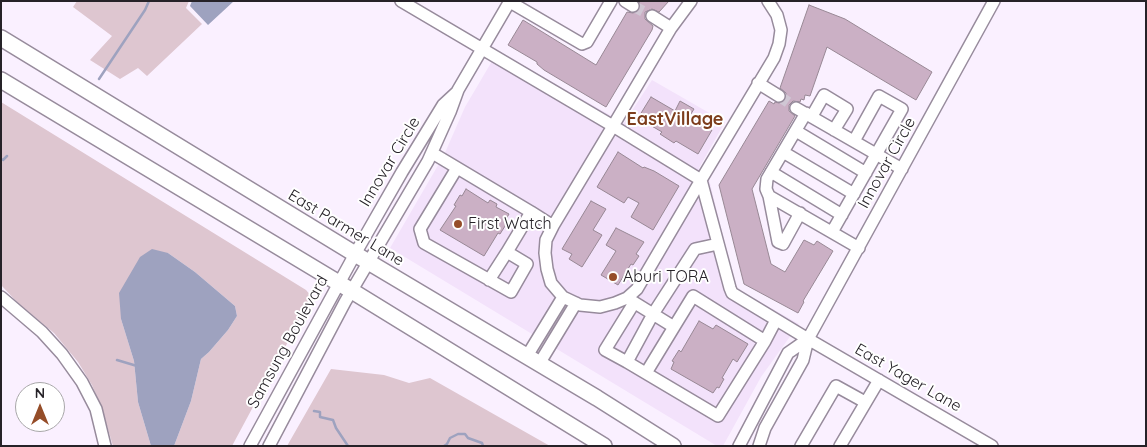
<!DOCTYPE html>
<style>
body{margin:0}
#map{position:relative;width:1147px;height:447px;overflow:hidden;background:#faf0ff;font-family:Quicksand,sans-serif}
canvas{display:block}
.frame{position:absolute;inset:0;border:2px solid #262228;pointer-events:none}
.north{position:absolute;left:15px;top:382px;width:50px;height:50px;box-sizing:border-box;background:#fff;border:1px solid #a8a7a9;border-radius:50%;rotate:0deg;font-size:14px;font-weight:700;line-height:20px;text-align:center;color:#262228}
.north::after{content:'';display:block;margin:auto;width:18px;height:22px;background:#954d29;clip-path:polygon(50% 0,100% 100%,50% 72%,0 100%)}
</style>
<div id="map">
<canvas width="1147" height="447"></canvas>
<div class="frame"></div>
<div class="north">N</div>
</div>
<script>
const context = document.querySelector('canvas').getContext('2d');
context.lineJoin = 'round';
function paint(path, color) { context.fillStyle = color; context.fill(path, 'evenodd'); }
const shape = rows => new Path2D(rows.map(r => 'M' + r).join(''));
function strokePath(path, color, width, dash) { context.strokeStyle = color; context.lineWidth = width; context.lineCap = dash ? 'butt' : 'round'; context.setLineDash(dash || []); context.stroke(path); }
function label(font, color, halo, rows, align = 'center') {
  context.font = font + ' Quicksand,sans-serif'; context.lineWidth = 4; context.setLineDash([]); context.textBaseline = 'middle'; context.strokeStyle = halo; context.fillStyle = color; for (const [text, x, y, turn = 0] of rows) {
    context.save(); context.translate(x, y); context.rotate((+turn || 0) * Math.PI / 180); context.textAlign = isNaN(turn) ? turn : align; if (halo) context.strokeText(text, 0, 0); context.fillText(text, 0, 0); context.restore();
  }
}
paint(shape([
 [498,51,624,123,652,80,725,122,699,168,709,179,736,288,799,324,761,377,723,446,717,446,390,248,444,155,465,107]
]), '#f3e2fb');
paint(shape([
 [77,1,189,1,186,8,202,24,147,76,138,68,120,79,90,60,112,36,73,7],
 [1,102,306,290,312,297,232,446,174,446,191,401,201,359,209,352,228,330,237,316,235,306,195,272,168,253,121,319,134,361,138,402,151,446,113,446,102,409,92,385,78,362,54,333,17,302,1,285],
 [331,369,384,375,409,383,430,378,550,446,287,446]
]), '#dec6d0');
paint(shape([
 [192,1,234,1,208,25,190,6],
 [152,249,168,253,195,272,235,306,237,316,228,330,209,352,201,359,191,401,174,446,151,446,138,402,134,361,121,319,119,293,140,257]
]), '#9ea2bf');
strokePath(shape([
 [99,79,145,10,149,1],
 [1,159,3,160,7,156],
 [117,360,137,366],
 [314,411,320,412,320,417,333,420,336,428,348,446],
 [444,446,447,444,450,438,458,434,465,434,468,438,482,443,483,446]
]), '#9ea2bf', 2.5);
const building = shape([
 [639,1,669,1,659,12,652,9,645,12,645,19,653,26,652,30,606,107,544,70,537,64,537,62,508,45,523,20,596,65,627,12,633,13,639,10,640,6,639,1],
 [809,5,845,19,932,72,916,100,827,47,810,96,805,95,804,100,801,99,800,102,793,101,789,105,789,111,795,116,752,189,771,264,785,272,804,240,814,245,817,241,833,251,803,301,804,302,798,313,744,284,719,185,769,101,774,104,775,102,779,103,786,100,786,93,780,88,809,5],
 [651,97,675,111,680,101,694,109,689,117,712,130,698,154,676,141,674,143,660,134,662,132,638,118,651,97],
 [618,152,643,168,644,167,654,171,679,186,653,230,631,217,639,203,628,197,624,203,597,187,618,152],
 [466,189,488,203,490,200,497,204,496,207,509,214,505,221,507,223,500,234,498,233,484,256,440,230,456,206,454,205,460,195,462,196,466,189],
 [591,201,606,209,593,230,602,235,582,267,569,259,572,254,562,249,591,201],
 [616,228,644,242,636,254,639,256,633,265,631,264,618,285,601,275,616,251,606,245,616,228],
 [699,321,713,329,716,325,748,344,737,362,733,359,722,378,724,379,719,388,717,387,713,393,671,369,674,362,672,361,679,350,681,352,699,321]
]);
paint(building, '#cbb0c5');
strokePath(building, '#988895', 1);
strokePath(shape([
 [633,6,652,16],
 [779,96,796,108]
]), '#d0c7d4', 11, [11, 5.5]);
const minor = shape([
 [401,1,613,126,671,28,691,1],
 [625,1,633,6],
 [768,1,777,15,781,30,779,44,774,58,701,180,730,288,732,293,808,339,992,446],
 [510,2,582,44,587,42,611,1],
 [652,16,671,28],
 [758,83,779,96],
 [796,108,902,169],
 [806,113,767,179,766,189,769,196,859,248],
 [812,116,824,95,847,109,834,130],
 [796,131,866,173],
 [783,152,854,194],
 [432,153,439,157,531,212,507,252,527,264,511,292,424,243,420,229,457,168],
 [771,172,842,215],
 [769,196,778,242,783,244,800,213],
 [531,212,553,226,613,126,701,180,637,289,627,298,615,303,600,307,580,305,563,297,551,283,547,269,545,253,546,240,553,226],
 [832,232,902,109,879,96,854,141],
 [718,244,695,249,653,314,627,362,718,416,765,341],
 [489,280,507,252],
 [1,297,42,332,62,354,82,382,96,409,105,446],
 [627,298,674,327,693,296,765,341,776,320],
 [527,356,563,297],
 [627,362,605,350,634,303],
 [539,364,576,303],
 [646,373,674,327],
 [250,446,355,254,402,172,443,105,457,92],
 [269,446,345,302,428,161,450,112,458,90,510,1],
 [739,446,788,353,808,339],
 [759,446,765,428,803,360,808,339,994,1],
 [801,446,836,386,865,402],
 [840,446,879,380]
]);
const major = shape([
 [1,38,355,254,597,398,673,446],
 [1,80,352,291,604,446]
]);
strokePath(minor, '#978b9c', 14);
strokePath(major, '#978b9c', 18);
strokePath(minor, '#fff', 11);
strokePath(major, '#fff', 15);
for (const [x, y, r, color] of [
 [458,224,5,"#954d29"],
 [613,277,5,"#954d29"]
]) { const dot = new Path2D(); dot.arc(x, y, r, 0, 2 * Math.PI); context.fillStyle = color; context.fill(dot); strokePath(dot, '#fff', 2); }
label('16px', '#262228', '#fff', [
 ["Innovar Circle",390,162,-59],
 ["Innovar Circle",887,163,-61],
 ["East Parmer Lane",346,228,31],
 ["Samsung Boulevard",288,342,-61],
 ["East Yager Lane",908,378,30]
]);
label('16px', '#262228', '#fff', [
 ["First Watch",468,224],
 ["Aburi TORA",623,277]
], 'left');
label('bold 18px', '#7d3d1c', '#fff', [
 ["EastVillage",675,120]
]);
</script>
